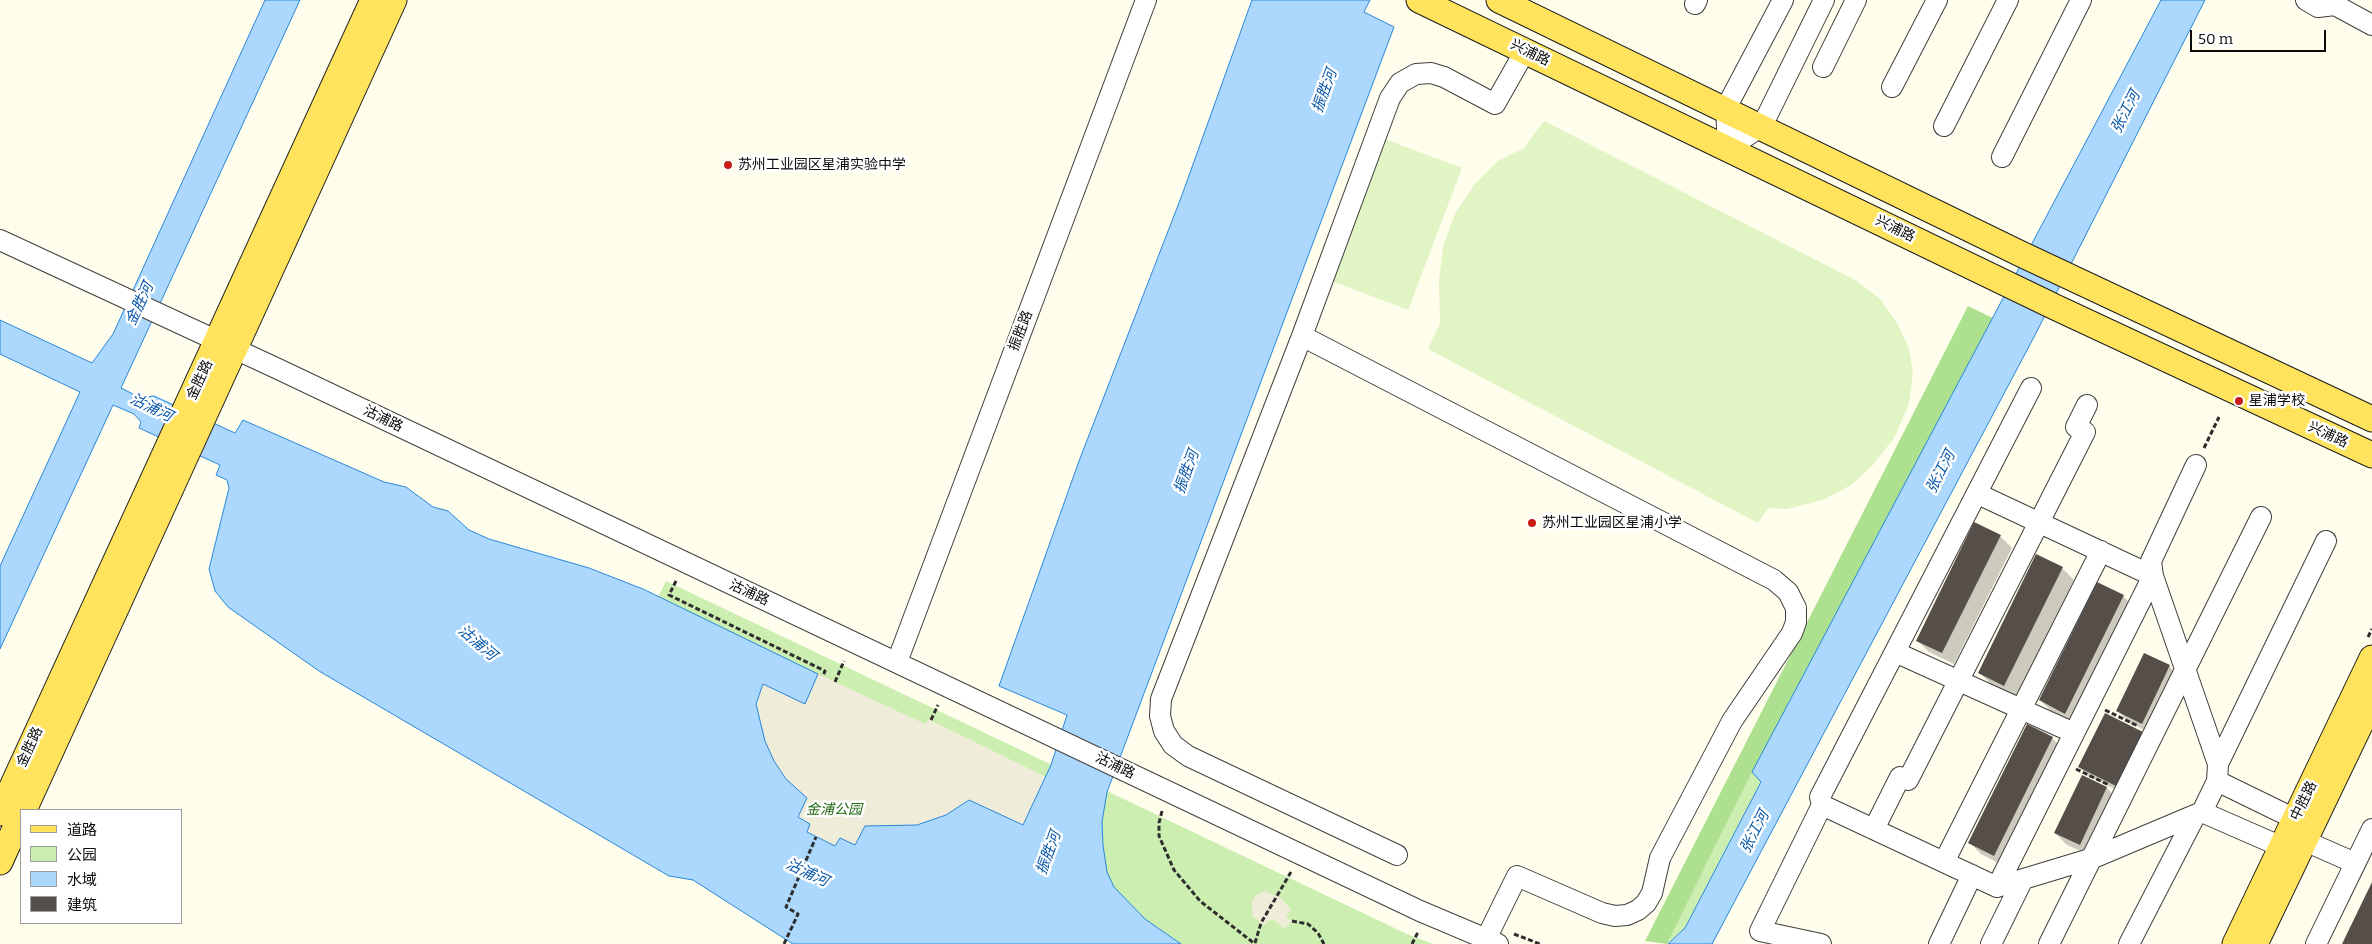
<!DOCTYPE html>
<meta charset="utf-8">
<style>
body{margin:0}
#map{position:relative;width:2372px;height:944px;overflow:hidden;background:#fffdec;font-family:Bitter,"Noto Sans SC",serif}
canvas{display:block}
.legend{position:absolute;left:20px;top:809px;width:162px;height:115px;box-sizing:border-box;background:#fff;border:1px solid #9e9e9e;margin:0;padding:6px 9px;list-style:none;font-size:15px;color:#0c0c0c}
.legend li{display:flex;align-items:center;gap:10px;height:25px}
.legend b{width:25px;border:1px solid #9e9e9e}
.scale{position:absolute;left:2190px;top:30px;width:136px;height:22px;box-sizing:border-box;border:2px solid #0c0c0c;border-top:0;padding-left:6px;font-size:15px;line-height:18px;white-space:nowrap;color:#0c0c0c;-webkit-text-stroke:4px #fff;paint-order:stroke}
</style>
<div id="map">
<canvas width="2372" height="944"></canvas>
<ul class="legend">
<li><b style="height:6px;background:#ffe35c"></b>道路</li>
<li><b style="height:14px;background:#cceeb1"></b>公园</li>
<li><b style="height:14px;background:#abd8fc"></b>水域</li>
<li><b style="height:14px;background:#564e48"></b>建筑</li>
</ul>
<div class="scale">50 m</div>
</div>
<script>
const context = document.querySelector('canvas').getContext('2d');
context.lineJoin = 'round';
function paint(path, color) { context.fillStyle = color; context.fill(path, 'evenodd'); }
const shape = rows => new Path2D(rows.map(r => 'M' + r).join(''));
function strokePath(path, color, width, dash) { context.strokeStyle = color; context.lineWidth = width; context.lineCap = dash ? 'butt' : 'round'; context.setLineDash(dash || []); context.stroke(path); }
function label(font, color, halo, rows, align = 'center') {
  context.font = font + ' Bitter,"Noto Sans SC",serif'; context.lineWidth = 5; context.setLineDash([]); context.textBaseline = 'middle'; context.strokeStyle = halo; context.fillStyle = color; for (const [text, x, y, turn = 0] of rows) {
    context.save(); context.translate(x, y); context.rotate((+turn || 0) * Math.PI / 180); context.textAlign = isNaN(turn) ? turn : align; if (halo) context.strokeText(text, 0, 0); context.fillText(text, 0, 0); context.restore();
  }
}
paint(shape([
 [666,581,1407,934,1433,944,793,944,693,880,669,876,553,806],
 [1752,772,1761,782,1685,928,1667,944]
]), '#cceeb1');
paint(shape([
 [1968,306,1993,318,1752,772,1667,944,1645,941]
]), '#ade08f');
paint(shape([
 [1544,121,1857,281,1880,299,1897,323,1909,348,1913,373,1909,404,1894,438,1872,466,1851,485,1823,500,1787,509,1768,508,1758,523,1428,349,1440,323,1439,281,1443,246,1455,214,1474,185,1498,161,1524,148],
 [1382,138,1462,168,1408,310,1329,280]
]), '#e0f4c4');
paint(shape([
 [818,674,925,724,928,719,1046,777,1023,826,969,800,946,815,917,825,865,826,855,846,836,846,807,832,797,817,807,798,786,779,774,761,765,741,756,704,763,684,805,704],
 [1264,891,1281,898,1291,909,1286,916,1292,921,1285,929,1274,920,1268,921,1264,925,1252,916,1252,901,1255,896]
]), '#f0ecda');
const water = shape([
 [265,0,300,0,121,388,141,398,154,396,235,433,243,420,384,482,406,487,433,507,448,511,469,530,489,539,589,568,643,589,818,674,805,704,763,684,756,704,765,741,774,761,786,779,807,798,798,817,810,824,807,832,835,846,840,838,855,845,865,826,917,825,946,815,969,800,1023,825,1051,765,1067,715,999,686,1079,461,1182,195,1252,0,1370,0,1364,12,1394,27,1107,792,1102,822,1103,845,1107,872,1114,887,1145,919,1181,944,793,944,693,880,669,876,319,671,228,607,215,591,209,569,229,488,227,480,216,475,220,465,139,428,141,422,134,414,113,405,0,649,0,566,80,392,0,354,0,320,92,363,113,334,265,0],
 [2161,0,2205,0,2034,337,1712,944,1668,944,1685,928,1761,782,1752,772,2161,0]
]);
paint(water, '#abd8fc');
strokePath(water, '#2a87db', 1);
paint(shape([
 [2000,536,2012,548,1954,664,1929,652,1917,640],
 [2062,568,2074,580,2016,696,1991,684,1979,672],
 [2123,596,2135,608,2077,724,2052,712,2040,700],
 [2169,666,2181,678,2154,734,2129,723,2118,711],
 [2146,735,2129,796,2088,776,2080,767],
 [2052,738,2064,750,2006,867,1981,854,1969,842],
 [2082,777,2107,788,2118,800,2092,856,2067,845,2055,833]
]), '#0003');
paint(shape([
 [1974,522,2001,535,1942,653,1916,641],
 [2036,554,2063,567,2004,686,1978,673],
 [2097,582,2124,595,2065,714,2039,700],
 [2144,653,2170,665,2142,724,2116,711],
 [2105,713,2147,734,2120,788,2078,767],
 [2027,724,2053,737,1994,856,1968,843],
 [2082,775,2107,787,2080,845,2054,833],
 [2372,882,2372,944,2342,944]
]), '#564e48');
const minor = shape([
 [1783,0,1726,108,1728,148,1762,126,1824,0],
 [2306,0,2318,7,2335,5,2372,25],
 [1695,4,1697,0],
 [1823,67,1856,0],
 [1892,87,1937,0],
 [1944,126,2008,0],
 [2002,157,2081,0],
 [0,240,276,368,1420,911,1498,944],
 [1302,336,1774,580,1788,592,1796,608,1796,622,1792,633,1732,721,1660,858,1652,893,1646,903,1638,910,1627,915,1615,916,1602,913,1517,876,1486,939],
 [1895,652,2074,733],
 [897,662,1146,0],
 [2218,764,2326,541],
 [2217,781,2295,819,2301,832],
 [1822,805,1997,887,2093,858,2202,812,2217,781,2218,764,2153,576,1978,494],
 [2202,812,2282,847,2305,841,2355,863],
 [1874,829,1900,777,1908,780,2085,432,2076,427,2087,405],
 [1397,855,1188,756,1173,745,1164,731,1160,716,1161,699,1302,336,1390,98,1400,83,1416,74,1431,73,1444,77,1495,104,1525,51],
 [1944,862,2101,551],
 [1997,887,2153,576,2151,561,2196,465],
 [1821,944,1760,931,1822,805,1820,797,2031,388],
 [1939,944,1972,875],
 [1991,944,2023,879],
 [2049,944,2261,517],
 [2129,944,2195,816],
 [2316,944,2372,829]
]);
const major = shape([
 [1419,0,2057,308,2372,455],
 [1499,0,2021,254,2372,419],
 [24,810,394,0],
 [0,813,373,0],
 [0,862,21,815],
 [2235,944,2372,658],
 [2255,944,2372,700]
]);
strokePath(minor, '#3f3f3f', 22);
strokePath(major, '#1d1d1d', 27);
strokePath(shape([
 [2204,448,2219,417],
 [676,581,669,595,825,671,823,676],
 [2368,637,2372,629],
 [835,682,844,661],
 [2105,710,2138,726],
 [931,720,938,705],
 [2076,769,2109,785],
 [1162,811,1159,823,1159,836,1174,870,1200,901,1255,944],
 [1292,921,1308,924,1318,933,1324,944],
 [1514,934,1540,944],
 [1255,943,1261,923,1291,872],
 [784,944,798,914,786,907,816,837],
 [1412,944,1418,932]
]), '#2e2e2e', 3, [5, 2.5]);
strokePath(minor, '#fff', 20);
strokePath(major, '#ffe35c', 25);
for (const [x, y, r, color] of [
 [728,165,5,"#ca1b17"],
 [2239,401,5,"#ca1b17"],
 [1532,523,5,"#ca1b17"]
]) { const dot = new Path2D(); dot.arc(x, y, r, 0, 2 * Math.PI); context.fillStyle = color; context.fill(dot); strokePath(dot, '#fff', 2); }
label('14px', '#0c0c0c', '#fff', [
 ["兴浦路",1530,53,26],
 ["兴浦路",1895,229,26],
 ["振胜路",1021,331,-69],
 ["金胜路",200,380,-65],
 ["沽浦路",383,419,26],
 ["兴浦路",2328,435,25],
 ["沽浦路",749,593,25],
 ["金胜路",30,747,-65],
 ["沽浦路",1115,766,26],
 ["中胜路",2304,801,-64]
]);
label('14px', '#0c0c0c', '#fff', [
 ["苏州工业园区星浦实验中学",738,165],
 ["星浦学校",2249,401],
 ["苏州工业园区星浦小学",1542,523]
], 'left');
label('italic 14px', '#226a16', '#fff', [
 ["金浦公园",834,810]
]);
label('italic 15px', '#0958aa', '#fff', [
 ["振胜河",1325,91,-70],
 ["张江河",2126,112,-63],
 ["金胜河",140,304,-65],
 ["沽浦河",151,408,26],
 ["振胜河",1187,472,-70],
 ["张江河",1941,472,-63],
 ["沽浦河",477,643,41],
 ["张江河",1755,832,-63],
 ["振胜河",1049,853,-70],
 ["沽浦河",807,873,25]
]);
</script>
